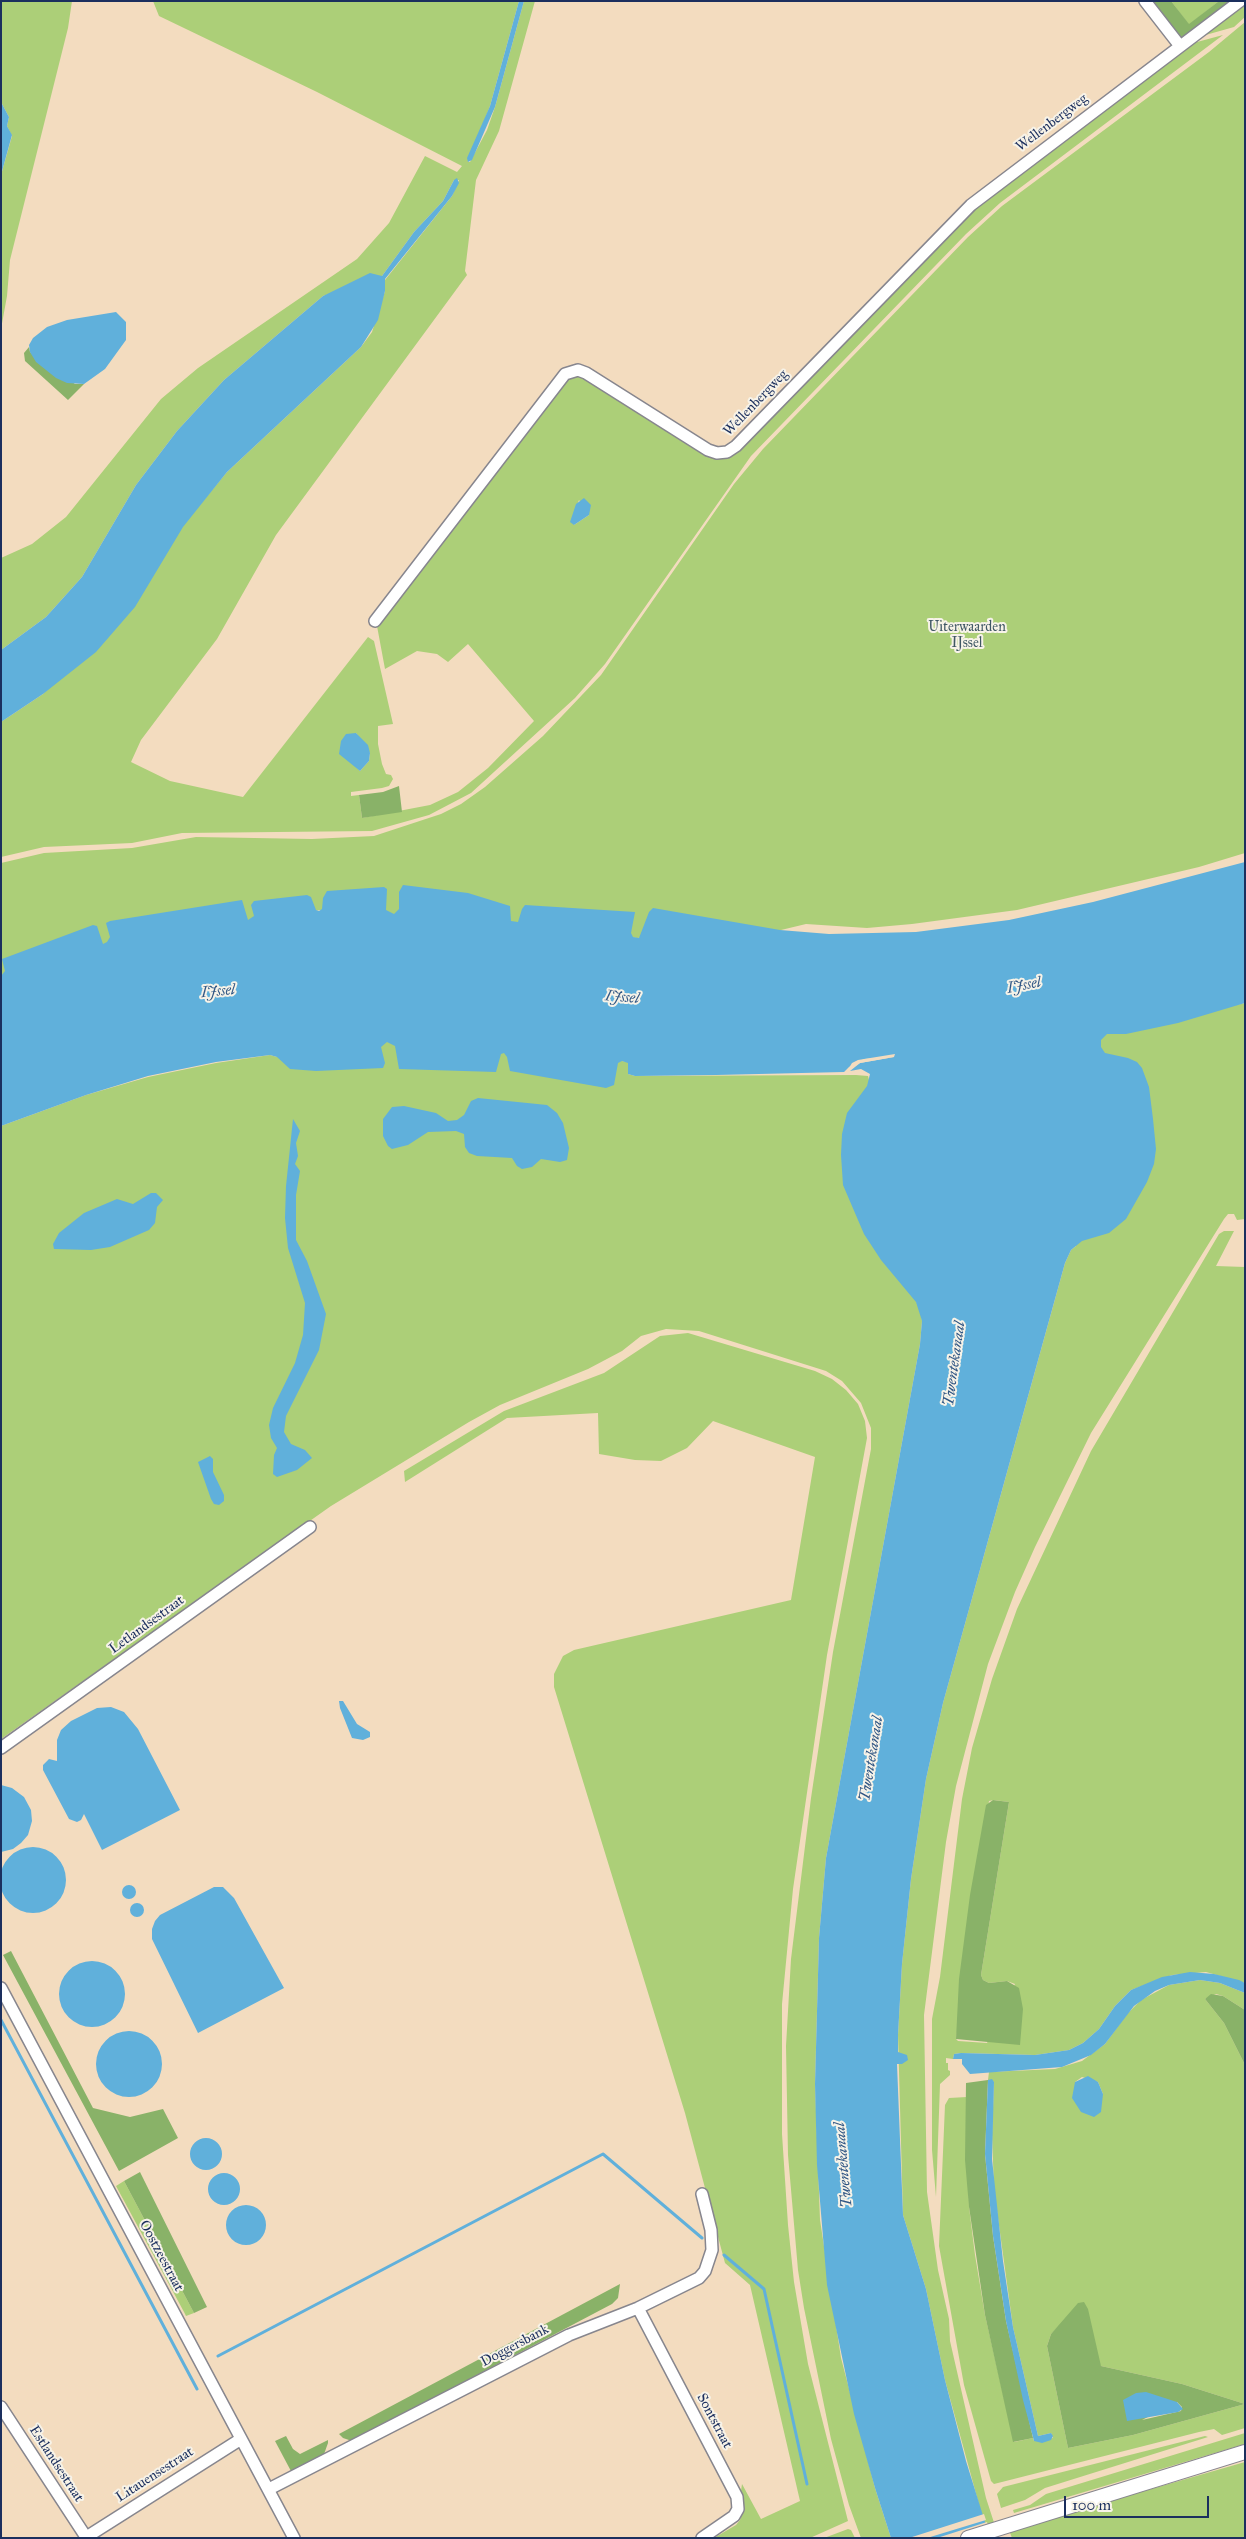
<!DOCTYPE html>
<style>
body{margin:0}
#map{position:relative;width:1246px;height:2539px;overflow:hidden;background:#f3dcbf;font-family:"IM FELL Great Primer",serif}
canvas{display:block}
.frame{position:absolute;inset:0;border:2px solid #1b2f5e;pointer-events:none}
.scale{position:absolute;left:1064px;top:2496px;width:145px;height:22px;box-sizing:border-box;border:2px solid #1b2f5e;border-top:0;padding-left:6px;font-size:15px;line-height:18px;white-space:nowrap;color:#1b2f5e;-webkit-text-stroke:4px #f7f3e8;paint-order:stroke}
</style>
<div id="map">
<canvas width="1246" height="2539"></canvas>
<div class="frame"></div>
<div class="scale">100 m</div>
</div>
<script>
const context = document.querySelector('canvas').getContext('2d');
context.lineJoin = 'round';
function paint(path, color) { context.fillStyle = color; context.fill(path, 'evenodd'); }
const shape = rows => new Path2D(rows.map(r => 'M' + r).join(''));
function strokePath(path, color, width, dash) { context.strokeStyle = color; context.lineWidth = width; context.lineCap = dash ? 'butt' : 'round'; context.setLineDash(dash || []); context.stroke(path); }
function label(font, color, halo, rows, align = 'center') {
  context.font = font + ' "IM FELL Great Primer",serif'; context.lineWidth = 4; context.setLineDash([]); context.textBaseline = 'middle'; context.strokeStyle = halo; context.fillStyle = color; for (const [text, x, y, turn = 0] of rows) {
    context.save(); context.translate(x, y); context.rotate((+turn || 0) * Math.PI / 180); context.textAlign = isNaN(turn) ? turn : align; if (halo) context.strokeText(text, 0, 0); context.fillText(text, 0, 0); context.restore();
  }
}
paint(shape([
 [1,1,72,1,68,28,10,260,7,296,1,329,1,175,12,136,7,126,9,117,1,102],
 [153,1,519,1,490,106,468,162,470,162,487,130,495,107,524,1,535,1,499,131,476,180,465,271,467,275,276,535,217,639,141,740,131,762,170,781,243,797,368,637,374,641,393,724,378,726,378,744,382,764,386,774,391,775,393,779,389,786,382,788,351,792,351,796,359,795,362,818,430,805,458,792,488,768,534,721,468,644,448,662,437,654,417,651,385,669,377,626,379,621,563,381,575,373,722,456,959,220,1186,45,1223,35,1000,203,966,234,751,456,605,664,575,698,471,793,429,815,372,831,182,833,132,843,44,847,1,857,1,722,43,694,227,472,361,347,372,332,385,291,385,280,452,196,459,180,454,180,443,201,414,232,382,276,323,296,224,380,177,431,136,485,82,577,46,617,1,650,1,558,32,544,66,517,161,399,198,368,357,259,389,223,425,156,457,172,462,166,317,92,159,16],
 [579,500,589,515,574,525,573,516],
 [356,733,370,753,369,761,360,771,355,766],
 [1171,1,1219,1,1189,25],
 [1245,1,1245,17,1234,27,1195,38],
 [1245,22,1245,853,1199,867,1017,910,912,924,867,928,806,924,781,930,637,938,514,922,320,910,251,921,1,979,1,863,44,853,132,848,196,837,312,839,374,836,441,814,461,804,485,787,543,736,601,675,734,484,763,449,968,237,1002,206,1209,52],
 [1245,1003,1245,1219,1237,1220,1234,1214,1228,1214,1224,1219,1091,1433,1035,1547,1015,1592,988,1664,956,1786,946,1842,924,2015,927,2192,938,2270,949,2319,950,2341,986,2498,999,2538,990,2538,984,2523,945,2380,926,2289,903,2215,898,2035,902,1964,911,1879,926,1779,943,1703,1052,1310,1065,1263,1071,1250,1076,1246,916,1301,921,1311,922,1321,920,1344,826,1858,819,1938,815,2084,820,2220,841,2358,875,2488,891,2538,861,2538,849,2505,831,2439,804,2308,798,2270,788,2155,786,2046,791,1959,811,1798,833,1652,871,1449,871,1428,861,1403,842,1381,826,1371,699,1331,666,1329,641,1336,622,1351,588,1369,500,1405,469,1422,331,1506,1,1739,1,1126,86,1095,148,1077,216,1063,270,1055,277,1057,385,1037,622,1061,628,1062,628,1074,635,1076,856,1075,868,1076,869,1080,1088,1037],
 [1224,1231,1234,1231,1216,1266,1245,1267,1245,1983,1206,1972,1172,1975,1131,1990,1115,2006,1099,2029,1083,2043,1069,2050,1035,2055,961,2053,954,2054,953,2059,946,2058,946,2063,948,2063,948,2070,950,2071,950,2075,940,2084,936,2197,932,2150,932,2019,940,1977,962,1799,972,1748,992,1679,1017,1609,1091,1451,1219,1234],
 [994,1800,1009,1802,981,1975,983,1980,989,1983,1007,1981,1015,1984,987,2043,958,2041,956,2039,989,1801],
 [688,1333,815,1371,832,1379,846,1390,858,1404,865,1421,867,1438,827,1655,793,1889,782,2004,782,2134,788,2225,794,2282,808,2364,848,2521,810,2538,714,2538,736,2525,740,2520,744,2505,741,2491,742,2484,761,2519,800,2501,750,2285,725,2263,685,2113,554,1687,554,1674,563,1656,574,1650,791,1600,815,1457,713,1421,687,1448,661,1461,635,1460,599,1454,598,1413,507,1418,405,1482,404,1471,504,1411,604,1373,660,1336],
 [1200,1980,1220,1983,1245,1993,1245,2010,1223,1996,1216,1994,1205,1999,1224,2023,1245,2065,1245,2404,1182,2384,1101,2366,1064,2321,1051,2334,1047,2346,1068,2448,1133,2435,1245,2404,1245,2428,1222,2435,1214,2429,1199,2432,994,2484,991,2481,964,2385,939,2246,945,2105,949,2098,967,2097,969,2207,975,2255,985,2315,1014,2442,1033,2438,1034,2441,1053,2438,1051,2433,1038,2436,1013,2327,994,2189,992,2134,994,2082,988,2080,989,2072,1055,2069,1082,2061,1105,2044,1127,2014,1141,2000,1169,1985],
 [1082,2077,1098,2082,1103,2094,1075,2082],
 [124,2181,194,2313,186,2316,184,2312,116,2186],
 [1245,2433,1245,2444,1014,2513,1013,2510,1030,2505,1046,2494],
 [1205,2436,1208,2437,1045,2488,1025,2500,1001,2508,997,2494,1003,2487],
 [1245,2462,1245,2538,1012,2538,1009,2530],
 [848,2529,851,2530,855,2538,824,2538]
]), '#accf78');
paint(shape([
 [1149,1,1171,1,1189,24,1219,1,1237,1,1182,40],
 [29,347,30,352,75,384,84,384,68,400,25,361,24,353],
 [399,786,402,812,362,818,359,795,383,792],
 [993,1800,1009,1802,981,1975,983,1980,989,1983,1007,1981,1019,1988,1023,2009,1020,2045,956,2039,959,1979,970,1895,986,1805],
 [11,1951,93,2108,130,2117,163,2109,178,2138,119,2171,3,1955],
 [1211,1994,1223,1996,1245,2010,1245,2065,1224,2023,1205,1999],
 [988,2080,985,2154,993,2236,1006,2321,1033,2438,1013,2442,985,2315,969,2207,965,2160,966,2083],
 [140,2172,207,2307,194,2313,124,2181],
 [620,2284,618,2298,612,2304,352,2441,343,2438,339,2434],
 [1084,2302,1088,2309,1101,2366,1182,2384,1245,2404,1133,2435,1068,2448,1047,2346,1051,2334,1078,2303],
 [1177,2402,1182,2407,1181,2411,1142,2420],
 [286,2436,293,2449,300,2454,328,2440,328,2443,323,2457,292,2473,275,2441]
]), '#89b268');
paint(shape([
 [519,1,524,1,495,107,472,160,468,162,467,158,490,106],
 [1,102,9,117,7,126,12,135,1,175],
 [457,178,459,183,452,196,385,279,385,291,378,320,361,347,227,472,183,527,135,607,96,652,43,694,1,722,1,650,46,617,82,577,136,485,177,431,224,380,323,296,370,273,382,276,414,232,443,201,454,180],
 [116,312,126,322,126,340,105,369,84,384,67,383,56,378,36,362,30,352,29,345,33,338,47,327,67,320],
 [584,498,591,505,589,515,574,525,570,522,576,504],
 [356,733,368,745,370,753,369,761,360,771,339,754,341,741,346,734],
 [1245,862,1245,1003,1178,1023,1126,1034,1107,1034,1101,1040,1101,1047,1105,1053,1128,1058,1137,1062,1142,1068,1149,1087,1153,1119,1156,1149,1154,1164,1147,1182,1126,1219,1109,1233,1082,1241,1071,1250,1065,1263,943,1703,926,1779,911,1879,902,1964,898,2035,898,2052,907,2055,908,2060,902,2064,897,2064,903,2215,926,2289,945,2380,966,2461,990,2538,891,2538,875,2488,854,2414,827,2285,817,2165,815,2084,819,1938,826,1858,920,1344,922,1321,916,1302,881,1260,864,1234,843,1185,841,1155,842,1134,847,1113,867,1086,870,1074,861,1069,850,1071,860,1063,894,1057,864,1059,849,1067,844,1072,716,1075,635,1076,628,1074,628,1063,622,1061,618,1063,614,1085,606,1088,510,1071,507,1057,504,1053,501,1054,496,1072,399,1069,395,1046,387,1042,381,1047,385,1063,383,1068,316,1071,290,1069,277,1057,270,1055,216,1062,148,1076,86,1095,1,1126,1,976,5,971,2,959,93,925,97,926,103,944,107,942,110,937,106,923,110,921,242,900,248,920,254,916,251,905,254,901,307,895,311,897,316,910,319,911,322,909,323,898,327,891,384,887,387,889,386,910,394,914,399,909,399,892,403,885,468,893,510,906,511,921,518,922,522,909,525,905,635,912,631,933,633,937,639,938,649,912,653,908,780,930,829,934,916,932,1009,920,1093,902],
 [478,1098,547,1105,557,1113,563,1123,569,1148,567,1160,560,1162,541,1159,532,1167,522,1169,517,1166,512,1158,477,1156,469,1153,465,1147,464,1134,456,1131,428,1132,408,1145,392,1149,388,1146,383,1136,383,1119,392,1107,404,1106,436,1113,448,1121,457,1120,464,1115,471,1101],
 [293,1119,300,1131,296,1143,298,1156,295,1164,300,1171,296,1195,296,1240,307,1261,326,1314,319,1350,286,1416,284,1432,291,1444,305,1450,312,1458,297,1470,277,1477,273,1474,274,1455,277,1448,271,1438,269,1425,273,1408,295,1363,303,1335,305,1303,288,1248,285,1218,286,1186],
 [151,1193,156,1193,163,1200,157,1207,155,1223,149,1230,110,1247,91,1250,54,1249,53,1244,59,1233,84,1213,117,1199,133,1204],
 [210,1456,213,1459,213,1472,224,1495,224,1501,219,1505,214,1504,211,1499,198,1462],
 [339,1701,343,1701,357,1724,370,1732,370,1737,363,1740,352,1738,340,1708],
 [111,1707,124,1712,138,1729,180,1810,102,1850,84,1814,81,1820,77,1822,69,1819,43,1770,43,1765,49,1759,57,1761,57,1740,61,1730,71,1721,97,1708],
 [1,1785,12,1788,24,1797,31,1810,32,1821,28,1835,21,1843,13,1849,1,1852],
 '0 1880a33 33 0 1 1 66 0a33 33 0 1 1-66 0Z',
 '122 1892a7 7 0 1 1 14 0a7 7 0 1 1-14 0Z',
 [214,1887,223,1887,234,1898,284,1988,198,2033,152,1939,152,1929,155,1921,160,1915],
 '130 1910a7 7 0 1 1 14 0a7 7 0 1 1-14 0Z',
 '59 1994a33 33 0 1 1 66 0a33 33 0 1 1-66 0Z',
 [1190,1972,1214,1974,1239,1980,1245,1983,1245,1993,1220,1983,1200,1980,1169,1985,1155,1991,1134,2006,1105,2044,1091,2055,1062,2067,970,2074,962,2064,962,2059,953,2059,954,2054,961,2053,1035,2055,1069,2050,1083,2043,1099,2029,1115,2006,1131,1990,1162,1977],
 '96 2064a33 33 0 1 1 66 0a33 33 0 1 1-66 0Z',
 [1088,2076,1098,2082,1103,2094,1101,2112,1094,2117,1081,2112,1072,2098,1075,2082],
 [992,2079,994,2082,992,2159,1003,2261,1013,2327,1038,2436,1051,2433,1053,2436,1051,2440,1042,2443,1034,2441,1023,2400,1006,2321,993,2236,985,2154,988,2080],
 '190 2154a16 16 0 1 1 32 0a16 16 0 1 1-32 0Z',
 '208 2189a16 16 0 1 1 32 0a16 16 0 1 1-32 0Z',
 '226 2225a20 20 0 1 1 40 0a20 20 0 1 1-40 0Z',
 [1146,2392,1177,2402,1183,2409,1178,2412,1127,2421,1123,2400,1136,2393]
]), '#60b0db');
paint(shape([
 [895,1054,894,1057,860,1063,847,1071,852,1063,858,1060],
 [984,2514,986,2520,927,2538,909,2538],
 [987,2522,992,2538,937,2538]
]), '#f3dcbf');
strokePath(shape([
 [1,2020,197,2389],
 [724,2255,764,2289,807,2484],
 [218,2356,603,2154,702,2238]
]), '#60b0db', 3);
const minor = shape([
 [1145,1,1180,46],
 [375,621,565,374,578,370,586,373,708,450,717,453,727,452,736,446,971,205,1240,1],
 [1,1748,310,1527],
 [1,1988,294,2538],
 [638,2308,737,2497,738,2509,734,2516,702,2538],
 [1,2407,86,2537],
 [269,2489,569,2335,638,2308,699,2278,705,2271,712,2250,711,2230,702,2194],
 [85,2538,241,2439]
]);
const major = shape([
 [968,2538,1245,2452]
]);
strokePath(minor, '#87868e', 14);
strokePath(major, '#87868e', 16);
strokePath(minor, '#fff', 11);
strokePath(major, '#fff', 14);
label('14px', '#1b2f5e', '#f7f3e8', [
 ["Wellenbergweg",1052,123,-37],
 ["Wellenbergweg",756,403,-46],
 ["Letlandsestraat",147,1625,-36],
 ["Oostzeestraat",161,2256,62],
 ["Doggersbank",515,2346,-28],
 ["Sontstraat",714,2421,62],
 ["Estlandsestraat",56,2464,57],
 ["Litauensestraat",155,2475,-33]
]);
label('14px', '#3f5764', '#f7f3e8', [
 ["Uiterwaarden",967,628],
 ["IJssel",967,644]
]);
label('italic 15px', '#305684', '#f7f3e8', [
 ["IJssel",1024,986,-11],
 ["IJssel",218,992,-5],
 ["IJssel",622,998,5],
 ["Twentekanaal",955,1364,-82],
 ["Twentekanaal",872,1759,-81],
 ["Twentekanaal",844,2165,-95]
]);
</script>
